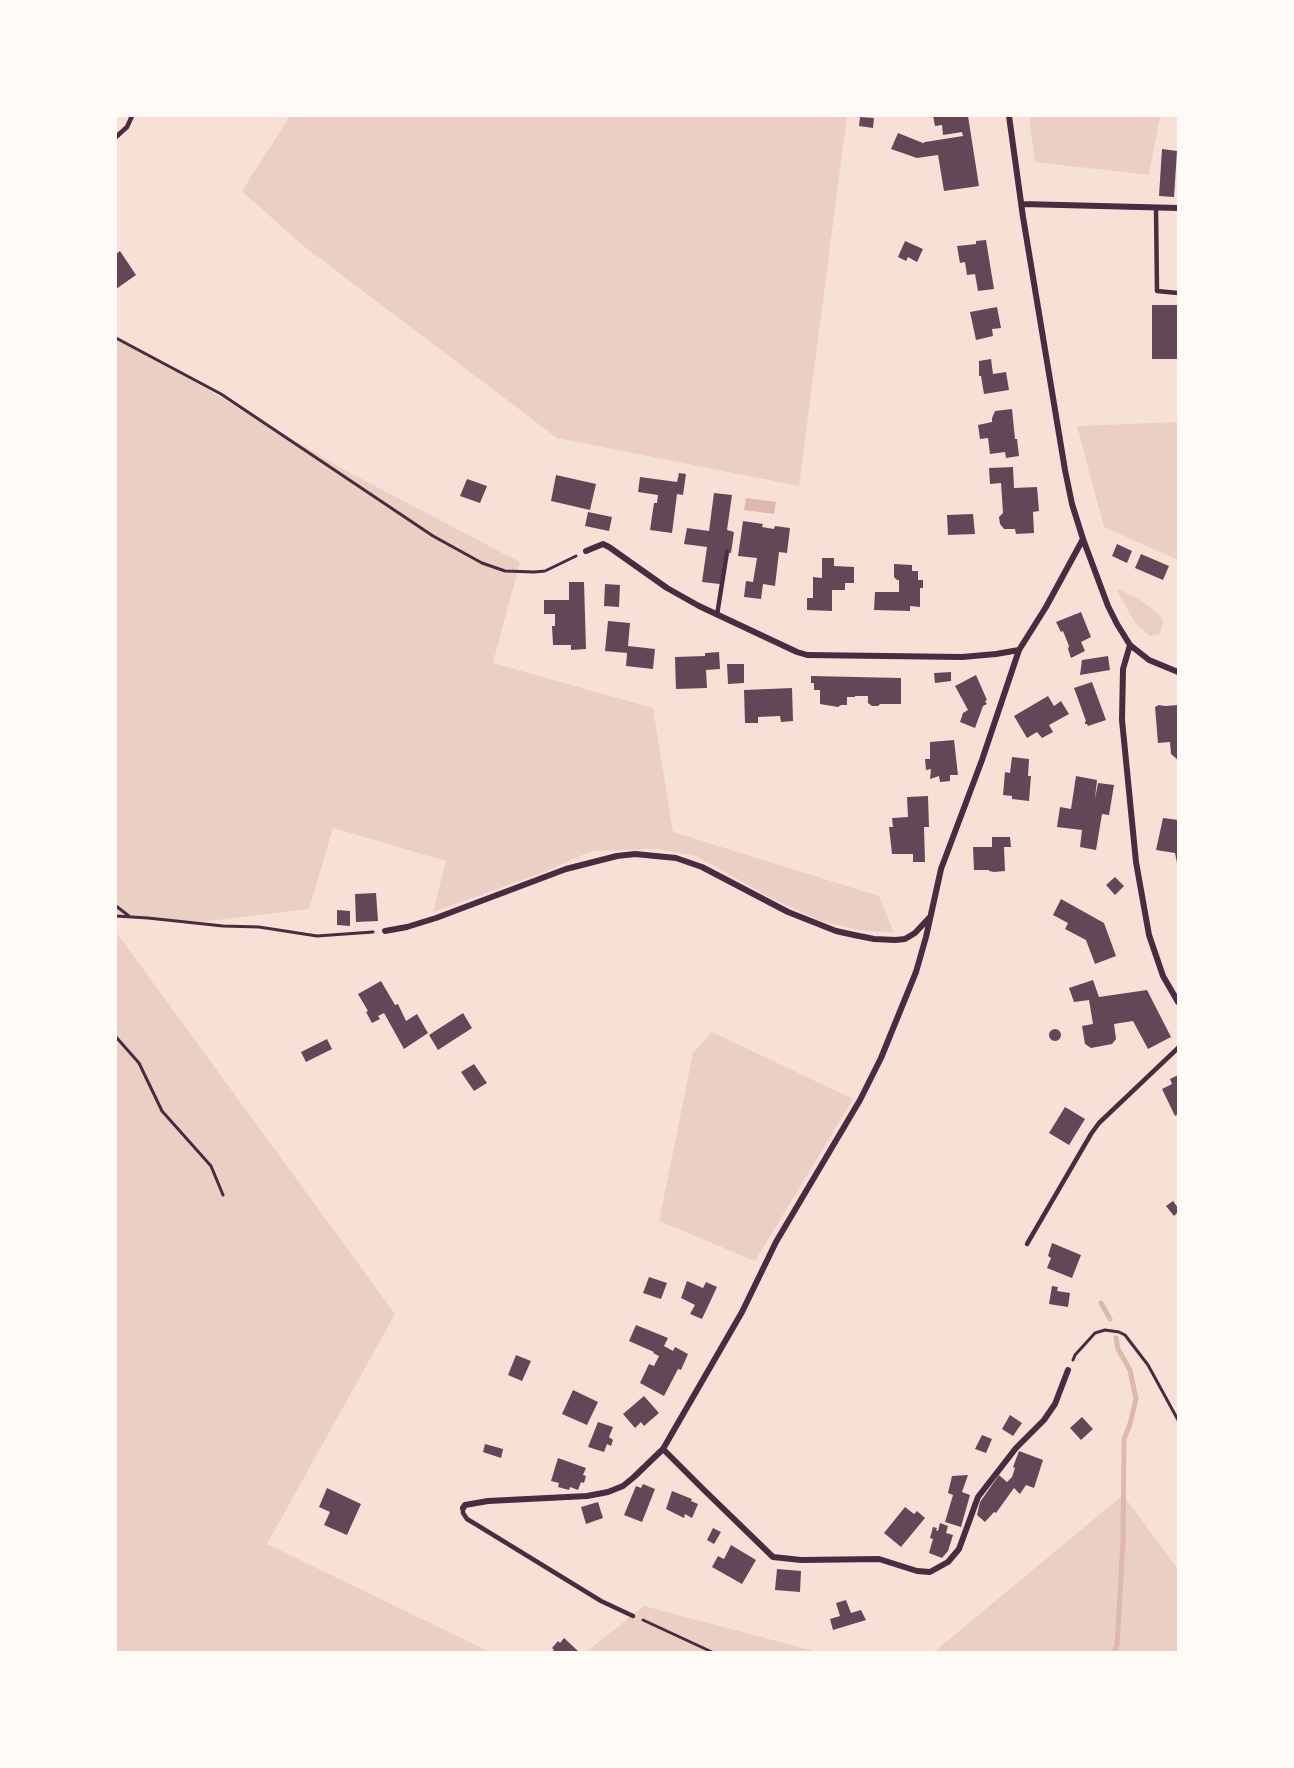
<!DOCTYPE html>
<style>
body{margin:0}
#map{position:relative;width:1294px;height:1768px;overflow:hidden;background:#f7e1d7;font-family:Manrope,sans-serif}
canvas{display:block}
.frame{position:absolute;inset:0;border:117px solid #fffaf5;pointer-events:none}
</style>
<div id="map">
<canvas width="1294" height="1768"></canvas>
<div class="frame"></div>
</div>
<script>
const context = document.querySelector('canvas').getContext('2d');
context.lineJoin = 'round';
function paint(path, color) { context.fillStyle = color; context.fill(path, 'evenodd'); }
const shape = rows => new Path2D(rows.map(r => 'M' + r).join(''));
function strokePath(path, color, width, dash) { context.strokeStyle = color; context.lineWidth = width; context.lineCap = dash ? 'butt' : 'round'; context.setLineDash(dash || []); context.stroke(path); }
paint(shape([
 [290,116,847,116,799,486,557,438,301,244,242,191],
 [1029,116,1160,116,1149,175,1035,162],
 [116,336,348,472,520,562,493,663,653,708,673,832,879,896,894,933,859,930,821,921,771,898,696,856,657,849,592,851,542,873,433,912,446,861,333,828,309,909,192,923,116,917],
 [1178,422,1178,560,1104,527,1077,426],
 [1119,589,1139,599,1159,614,1163,622,1160,634,1150,636,1136,624,1117,591],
 [116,932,395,1314,267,1544,490,1652,116,1652],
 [712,1032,853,1099,755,1261,659,1221,693,1053],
 [1123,1495,1178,1569,1178,1652,934,1652],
 [644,1606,818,1652,586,1652]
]), '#ebcfc5');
paint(shape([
 [746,498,776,502,774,514,744,510]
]), '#dcb8b0');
strokePath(shape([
 [1101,1303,1110,1319],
 [1114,1652,1117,1645,1123,1542,1124,1439,1130,1424,1136,1399,1130,1370,1118,1349,1116,1338]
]), '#dcb8b0', 5);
paint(shape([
 [933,116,968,116,979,186,944,191,938,155,917,158,891,149,898,133,923,143,922,144,925,142,963,136,962,132,943,135,942,125,935,126],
 [860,117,874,118,873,128,859,126],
 [1162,149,1177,151,1174,197,1159,196],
 [986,240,994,289,978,291,975,274,967,275,965,262,960,263,957,246,976,244,976,241],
 [905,241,923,249,917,262,908,257,906,261,898,257],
 [120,251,136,275,116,289,116,254],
 [1152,305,1178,305,1178,359,1152,359],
 [997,307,1001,328,992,329,993,336,976,340,970,312],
 [991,359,993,374,1006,372,1009,390,984,394,981,376,979,376,979,361],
 [1012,409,1015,439,1017,439,1019,456,1006,458,1005,452,990,454,988,438,980,439,978,425,992,422,992,418,995,411],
 [1013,467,1014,488,1037,487,1039,511,1033,512,1034,533,1016,534,1015,529,1004,529,1000,524,999,517,1003,513,1001,483,990,484,989,468],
 [679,473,686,474,683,495,677,494,672,533,650,530,654,503,657,503,658,495,638,492,640,477,677,482],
 [556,475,596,484,590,510,551,501],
 [467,479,487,486,480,503,460,496],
 [714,493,732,495,727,530,734,532,731,553,725,552,720,584,702,582,707,547,684,544,687,528,709,531],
 [588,512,612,517,609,531,585,526],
 [973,514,975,534,948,535,947,515],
 [743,521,763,524,762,527,774,529,775,526,790,528,787,553,779,552,775,586,763,584,761,599,744,597,746,581,753,582,757,558,738,556],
 [1117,544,1132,551,1127,563,1112,556],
 [1141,554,1169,566,1163,580,1135,568],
 [822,558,834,558,834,566,854,567,854,583,845,583,845,590,832,590,832,611,807,610,807,598,813,598,813,577,822,578],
 [894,564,912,565,912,571,918,571,918,580,923,580,923,588,920,588,920,607,910,606,910,611,874,610,875,592,899,592,899,580,897,580,894,577],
 [569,582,584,582,586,649,571,650,571,645,553,645,552,626,555,626,555,614,544,614,544,600,569,600],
 [605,584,620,585,619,607,604,606],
 [1081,612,1091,637,1081,642,1085,651,1071,658,1068,649,1069,646,1063,631,1061,632,1056,622],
 [608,621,630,623,628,646,655,649,653,669,626,666,627,653,605,651],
 [719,652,720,669,706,670,707,688,676,689,675,657,705,656,705,653],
 [1108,656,1110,670,1080,675,1082,660],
 [727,664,744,664,744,683,728,684],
 [951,672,951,681,935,683,934,673],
 [976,675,987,700,985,701,987,704,983,706,975,728,960,722,963,713,968,710,955,686],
 [811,676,901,678,901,704,880,704,878,706,872,706,868,703,868,696,855,696,855,697,847,697,847,705,841,705,838,707,820,704,820,690,814,690,814,683,811,683],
 [1092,682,1106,720,1088,726,1087,724,1085,724,1085,722,1086,721,1074,688],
 [792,688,793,721,781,722,780,716,758,717,758,723,745,723,744,690],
 [1048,696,1054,706,1061,701,1069,714,1049,725,1053,732,1042,738,1037,732,1027,738,1014,716],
 [1159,705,1165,706,1178,705,1178,760,1171,754,1170,742,1158,743,1155,707],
 [954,740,958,775,950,775,950,781,940,782,939,776,930,779,931,769,926,770,925,759,930,759,930,742],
 [1012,757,1029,759,1028,776,1031,776,1029,801,1012,799,1012,796,1003,795,1005,772,1010,773],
 [1076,776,1097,780,1095,799,1098,783,1114,785,1109,815,1102,814,1096,850,1080,847,1082,830,1057,827,1060,807,1071,809],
 [928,796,929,827,924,827,925,862,913,862,913,854,892,854,889,827,893,827,892,818,908,817,907,797],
 [1163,818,1178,820,1178,868,1175,853,1156,850],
 [992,837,1010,837,1011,847,1004,847,1005,871,994,872,989,871,989,870,974,870,973,847,992,847],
 [1115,877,1124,886,1115,895,1106,885],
 [376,893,378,921,356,922,355,894],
 [1061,899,1104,923,1116,956,1095,964,1086,940,1065,929,1068,923,1053,915],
 [337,910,350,911,350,926,337,925],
 [1093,980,1099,997,1147,990,1171,1037,1148,1049,1133,1021,1114,1024,1116,1039,1112,1044,1091,1048,1085,1044,1082,1026,1093,1024,1089,1000,1074,1002,1069,988],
 [381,981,395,1005,398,1004,406,1021,417,1014,428,1033,404,1049,384,1013,378,1016,380,1019,372,1023,366,1012,368,1011,358,994],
 [463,1013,472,1028,438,1050,429,1035],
 '1049 1035a6 6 0 1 1 12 0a6 6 0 1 1-12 0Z',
 [327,1039,332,1049,306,1062,301,1052],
 [474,1064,487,1083,474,1091,461,1072],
 [1178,1075,1178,1114,1175,1116,1162,1089,1172,1084,1170,1079],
 [1065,1107,1085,1119,1069,1145,1049,1133],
 [1173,1201,1178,1208,1178,1212,1174,1216,1166,1206],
 [1052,1243,1081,1255,1072,1278,1047,1268,1051,1258,1048,1256],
 [649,1277,667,1283,661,1299,643,1293],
 [687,1281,703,1288,706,1282,717,1287,702,1319,690,1314,695,1305,681,1298],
 [1052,1286,1058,1287,1057,1291,1070,1293,1068,1307,1049,1304],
 [636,1325,668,1338,664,1346,673,1351,675,1347,688,1354,681,1370,678,1369,664,1396,640,1383,649,1364,654,1366,659,1356,653,1353,654,1352,629,1341],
 [516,1355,531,1361,522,1381,508,1375],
 [573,1390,598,1402,587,1425,562,1414],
 [644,1396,659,1413,644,1426,641,1422,635,1428,623,1414],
 [1010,1415,1022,1423,1013,1436,1002,1429],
 [1082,1417,1093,1429,1081,1440,1070,1428],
 [598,1422,613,1427,609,1437,613,1440,611,1446,607,1444,604,1452,588,1447],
 [982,1435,992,1439,986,1453,975,1449],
 [485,1444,503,1449,501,1458,483,1452],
 [1019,1451,1043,1460,1034,1488,1026,1485,1020,1494,1014,1488,996,1513,994,1512,985,1522,977,1515,980,1502,999,1475,1007,1482,1012,1477,1015,1468,1013,1467],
 [558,1458,586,1468,583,1475,586,1476,584,1483,581,1482,578,1490,570,1487,569,1490,558,1487,559,1483,551,1481],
 [968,1475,962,1492,970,1495,961,1527,945,1522,953,1495,948,1493,952,1476],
 [643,1484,655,1489,642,1522,624,1515,636,1486,641,1488],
 [327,1488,361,1504,347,1535,324,1525,330,1512,319,1507],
 [672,1491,692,1499,691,1501,698,1504,692,1518,685,1514,684,1518,666,1509],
 [598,1502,603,1518,586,1524,581,1507],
 [905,1507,914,1514,917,1511,925,1518,901,1547,884,1533],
 [940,1523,948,1526,946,1533,953,1535,948,1551,942,1558,929,1553,933,1539,930,1538,933,1527,937,1528,936,1530,938,1531],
 [713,1528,721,1532,714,1544,707,1540],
 [731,1545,756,1560,742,1584,712,1567,718,1556,724,1559],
 [777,1569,801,1571,800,1592,775,1590],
 [846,1600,851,1613,861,1610,866,1620,833,1630,830,1619,840,1616,836,1603],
 [564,1638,578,1651,577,1652,552,1652,554,1650,552,1648,558,1641,560,1643]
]), '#644757');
strokePath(shape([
 [116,338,221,394,433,536,482,563,505,571,534,572,545,571,576,556],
 [116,906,129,916],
 [116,916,148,918,223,926,259,927,317,936,373,932],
 [116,1037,139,1063,162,1111,211,1166,223,1195],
 [1073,1360,1075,1355,1095,1333,1105,1330,1119,1332,1125,1335,1148,1365,1178,1420],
 [643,1620,712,1652]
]), '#4a2c40', 3);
strokePath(shape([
 [116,137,127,127,132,116],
 [1156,208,1157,291,1178,293],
 [717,615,727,552],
 [1027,1244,1091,1134,1099,1123,1178,1048],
 [463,1508,463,1513,467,1519,477,1525,601,1601,633,1616]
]), '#4a2c40', 4.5);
strokePath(shape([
 [1009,116,1023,217,1065,470,1072,504,1083,539,1108,606,1117,624,1130,645,1149,660,1178,672],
 [1022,204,1178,208],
 [586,551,603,544,609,547,667,588,699,606,797,652,807,655,962,657,996,654,1019,650],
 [1130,645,1123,669,1122,720,1136,862,1149,935,1163,976,1178,1002],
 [385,931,407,927,436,918,566,869,617,856,635,854,676,858,702,867,788,912,836,931,854,935,874,939,895,940,905,939,915,933,929,918],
 [663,1449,703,1489,773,1557,801,1560,879,1559,917,1571,930,1572,948,1562,959,1549,978,1497,1016,1448,1044,1420,1055,1404,1068,1370],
 [463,1508,465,1505,488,1501,587,1496,608,1492,623,1486,634,1477,663,1449,742,1312,776,1242,860,1100,881,1058,916,972,926,937,941,869,982,760,1019,650,1046,607,1083,539]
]), '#4a2c40', 6);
</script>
